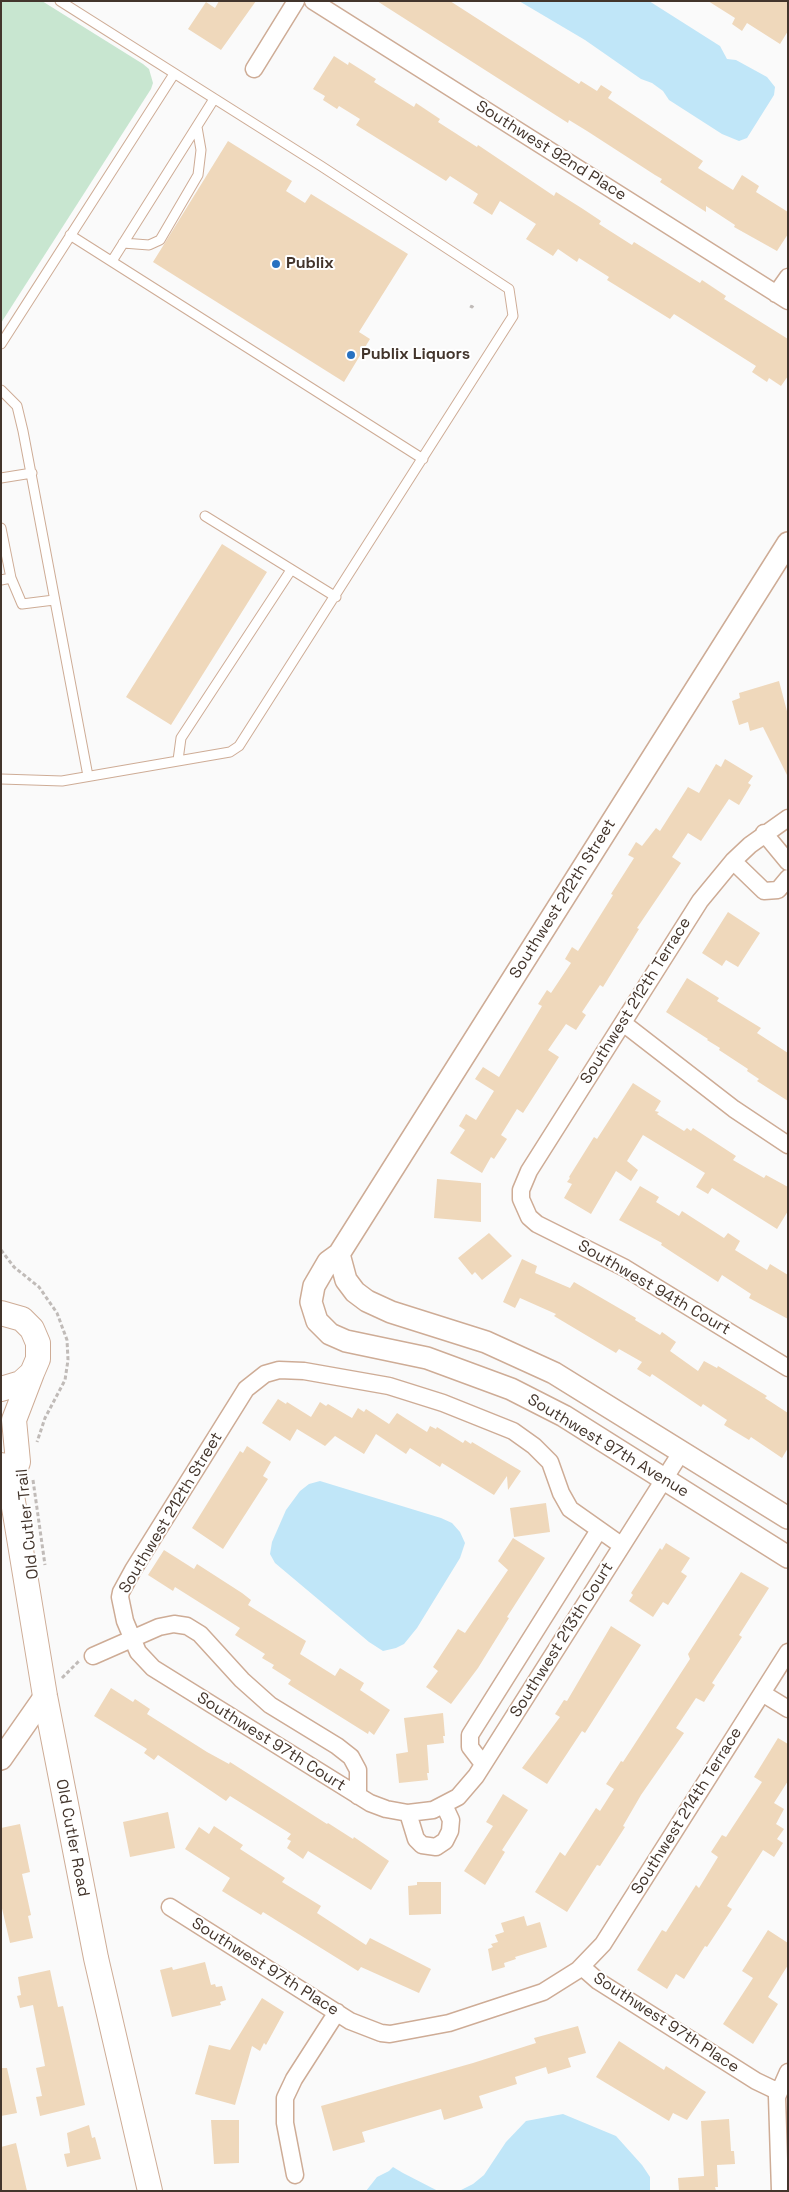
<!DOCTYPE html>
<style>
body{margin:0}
#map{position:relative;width:789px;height:2192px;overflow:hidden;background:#fafafa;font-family:"Space Grotesk",sans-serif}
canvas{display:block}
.frame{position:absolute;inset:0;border:2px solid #43352c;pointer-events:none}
</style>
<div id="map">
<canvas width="789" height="2192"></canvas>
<div class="frame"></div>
</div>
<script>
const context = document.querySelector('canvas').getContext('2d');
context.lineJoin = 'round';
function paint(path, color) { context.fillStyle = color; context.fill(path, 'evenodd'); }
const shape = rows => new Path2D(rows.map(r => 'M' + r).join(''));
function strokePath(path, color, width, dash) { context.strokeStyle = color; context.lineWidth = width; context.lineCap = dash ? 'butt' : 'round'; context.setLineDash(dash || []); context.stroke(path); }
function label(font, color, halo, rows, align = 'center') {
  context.font = font + ' "Space Grotesk",sans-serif'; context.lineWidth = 4; context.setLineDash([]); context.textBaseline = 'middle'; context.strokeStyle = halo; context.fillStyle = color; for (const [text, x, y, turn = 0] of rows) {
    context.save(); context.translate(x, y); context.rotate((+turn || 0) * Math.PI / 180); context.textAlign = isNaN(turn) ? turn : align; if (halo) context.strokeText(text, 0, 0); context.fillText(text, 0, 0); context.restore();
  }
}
paint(shape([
 [1,1,42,1,143,64,149,69,153,83,151,89,1,323]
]), '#c8e6d0');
paint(shape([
 [519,1,649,1,720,46,727,59,736,60,767,77,775,87,774,95,747,138,739,141,722,134,669,100,663,91,652,83,641,79,585,40],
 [320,1481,441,1518,452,1523,460,1532,465,1543,460,1558,417,1628,404,1644,396,1648,383,1651,369,1642,275,1563,270,1554,272,1542,286,1510,300,1491,309,1484],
 [563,2114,616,2136,642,2165,650,2177,650,2191,459,2191,473,2184,484,2175,506,2142,526,2121],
 [393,2167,403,2173,438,2191,366,2191,377,2177,389,2171]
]), '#c0e6f8');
paint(shape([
 [219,1,256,1,221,50,188,29,206,2,215,8],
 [377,1,450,1,579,84,581,81,597,91,601,85,612,92,608,98,703,161,698,168,733,190,742,175,759,186,756,192,788,212,788,234,777,251,734,227,735,225,706,206,706,212,660,182,662,179,655,175,587,131,569,120,568,123],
 [708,1,788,1,788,31,780,44,747,23,742,31,732,24,735,18],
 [334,56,348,65,349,62,376,79,374,82,414,107,416,103,440,119,438,122,477,147,478,145,554,196,556,192,583,209,601,221,599,224,632,245,634,242,700,283,702,280,726,296,724,299,788,339,788,376,781,386,769,378,767,382,752,372,756,366,674,314,670,319,607,280,609,277,579,258,577,262,558,249,553,256,526,239,536,224,500,201,492,215,473,203,478,194,450,176,446,181,356,125,360,119,339,106,337,109,323,100,325,96,313,89],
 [228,141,292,181,286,191,305,203,311,194,408,254,359,332,370,339,344,382,153,262],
 [222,544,267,572,171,725,126,697],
 [779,681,788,715,788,777,763,727,750,731,748,722,739,725,732,701,740,698,739,693],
 [725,759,753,776,748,783,751,785,739,805,729,799,701,841,688,833,672,857,681,863,637,928,639,929,603,987,600,985,582,1012,586,1015,576,1030,566,1024,548,1050,559,1057,523,1113,517,1109,501,1135,507,1139,494,1159,491,1157,482,1173,450,1153,465,1130,459,1126,466,1114,476,1120,494,1091,475,1079,483,1067,499,1077,542,1006,538,1004,547,990,551,993,571,963,565,959,572,947,578,951,613,895,611,894,634,858,628,855,636,842,642,846,656,828,660,831,688,787,699,793,716,764,721,767],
 [728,912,760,933,738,967,726,960,722,966,702,953],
 [687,978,719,998,717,1001,761,1028,757,1033,788,1053,788,1101,757,1081,759,1079,747,1071,748,1069,719,1050,720,1048,707,1040,708,1039,666,1012],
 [633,1083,661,1101,655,1111,659,1112,657,1114,684,1131,687,1128,691,1131,693,1128,736,1156,733,1160,764,1178,766,1175,788,1187,788,1211,777,1229,712,1188,708,1194,696,1187,705,1173,643,1135,627,1161,638,1170,631,1181,616,1171,591,1214,564,1198,572,1184,567,1182,570,1178,569,1177,594,1137,597,1139],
 [437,1179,481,1183,481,1222,434,1218],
 [640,1186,659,1197,656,1202,679,1216,682,1211,724,1238,728,1233,740,1241,735,1250,767,1270,770,1264,788,1275,788,1319,749,1298,751,1294,722,1275,718,1282,661,1245,662,1243,619,1220],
 [489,1233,512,1256,482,1280,475,1272,472,1275,458,1258],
 [522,1259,537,1266,535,1273,570,1288,574,1282,636,1318,635,1320,660,1335,662,1332,676,1342,670,1351,698,1371,704,1361,717,1368,718,1366,767,1396,765,1398,788,1413,788,1448,782,1458,751,1437,749,1440,724,1425,727,1420,703,1404,701,1407,652,1374,650,1377,637,1369,642,1362,619,1349,616,1353,554,1316,556,1314,520,1298,515,1308,503,1302],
 [278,1399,286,1404,287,1402,311,1417,320,1402,326,1406,328,1404,352,1418,358,1408,364,1412,366,1409,389,1424,397,1413,427,1432,430,1426,436,1429,437,1427,463,1443,465,1440,471,1444,472,1442,521,1471,508,1490,507,1476,494,1495,442,1463,440,1467,410,1448,406,1454,376,1434,364,1454,335,1436,325,1446,297,1429,290,1441,262,1423],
 [247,1446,271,1462,263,1476,268,1479,223,1549,192,1528,240,1451,243,1453],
 [546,1503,550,1532,514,1537,510,1508],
 [513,1538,545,1558,507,1617,509,1618,478,1668,451,1704,426,1687,438,1671,433,1667,458,1629,465,1633,508,1570,498,1561],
 [666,1543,690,1558,681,1572,687,1576,668,1605,663,1602,653,1617,629,1601,633,1595,631,1593,660,1548,662,1550],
 [164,1550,194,1569,197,1564,242,1593,251,1600,248,1605,306,1641,300,1654,335,1676,340,1668,364,1683,360,1690,390,1710,374,1735,369,1731,368,1734,288,1684,291,1680,272,1668,274,1665,262,1658,265,1654,235,1635,240,1628,175,1587,173,1591,148,1575],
 [741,1572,769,1588,739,1635,742,1637,712,1683,715,1685,704,1702,696,1698,676,1728,684,1733,641,1795,623,1826,625,1827,600,1866,597,1865,567,1912,535,1892,560,1852,565,1856,596,1808,600,1811,614,1789,606,1784,621,1761,623,1762,690,1659,688,1654],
 [611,1626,641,1645,585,1733,582,1731,547,1784,522,1768,560,1717,555,1714,564,1700,567,1701],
 [111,1688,133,1702,135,1699,150,1709,147,1714,207,1752,229,1764,230,1762,327,1824,328,1823,353,1839,354,1837,389,1861,371,1890,308,1851,303,1859,287,1848,291,1841,287,1839,291,1834,230,1796,226,1801,158,1755,154,1760,144,1753,147,1749,94,1716],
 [443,1713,445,1736,443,1736,444,1743,427,1745,429,1773,427,1773,428,1780,399,1783,396,1754,408,1752,404,1718],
 [778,1738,788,1744,788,1781,774,1803,784,1809,776,1824,784,1829,777,1839,783,1843,774,1857,763,1850,727,1906,732,1909,707,1947,705,1946,684,1979,676,1974,667,1989,637,1970,662,1930,666,1932,696,1885,699,1888,718,1857,711,1852,722,1835,726,1837,762,1782,754,1777],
 [503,1794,528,1810,502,1850,505,1852,485,1885,464,1871,493,1826,486,1822],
 [168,1812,175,1848,130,1857,123,1822],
 [20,1824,30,1872,22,1874,31,1915,28,1916,33,1938,10,1943,1,1904,1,1828],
 [214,1826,243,1845,240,1849,285,1878,282,1882,321,1906,317,1913,366,1945,370,1938,431,1969,419,1993,361,1967,358,1971,263,1912,261,1915,222,1891,230,1878,185,1849,199,1827,209,1834],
 [417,1882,441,1882,441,1914,409,1915,408,1886,417,1885],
 [524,1916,527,1926,540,1922,547,1947,515,1957,516,1959,504,1963,505,1967,492,1971,488,1949,493,1947,491,1944,498,1942,495,1935,504,1932,501,1923],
 [768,1930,788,1943,788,1965,768,1997,778,2004,753,2044,723,2024,753,1978,742,1971],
 [205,1962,211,1985,215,1984,216,1987,222,1986,226,2000,220,2002,221,2005,172,2017,160,1970,172,1967,173,1970],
 [50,1970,58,2007,63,2006,85,2105,40,2116,36,2097,42,2096,36,2068,45,2066,33,2005,20,2008,17,1996,21,1995,18,1977],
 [262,1998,284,2012,266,2045,264,2043,260,2051,252,2046,235,2105,195,2094,209,2045,230,2050],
 [578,2026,586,2053,568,2058,571,2067,548,2074,546,2067,515,2077,517,2084,479,2096,483,2108,444,2120,441,2109,362,2132,365,2142,333,2151,321,2106,473,2063,536,2043,534,2038],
 [619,2041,664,2070,666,2066,706,2092,687,2120,673,2113,669,2121,596,2077],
 [1,2068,7,2068,17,2113,1,2116],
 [729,2119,731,2151,734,2151,735,2164,717,2165,718,2187,715,2187,716,2191,679,2191,678,2178,704,2176,701,2121],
 [211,2120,239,2120,239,2163,214,2164],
 [89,2125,92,2138,95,2137,101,2159,67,2167,64,2154,70,2153,67,2133],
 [16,2143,27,2191,1,2191,1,2147]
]), '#efd8bb');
const service = shape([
 [70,235,423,459],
 [123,243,149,245,160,240,198,175,201,150,197,127],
 [112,261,214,99],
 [1,344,174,74],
 [1,390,17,406,23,431,88,776],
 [1,478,32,473],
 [205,516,336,597],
 [1,528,11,578,1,580],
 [11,578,22,604,54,600],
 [178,760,181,738,291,570],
 [1,779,62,781,230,752,239,746,513,316,509,289,321,166,60,1]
]);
const minor = shape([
 [313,1,788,301],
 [254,69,296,1],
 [776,294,788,277],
 [788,818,750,845,733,861,700,901,529,1171,521,1190,521,1199,529,1217,537,1224,625,1268,788,1368],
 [764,833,788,862],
 [733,861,764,891,778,890,788,878],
 [623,1023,734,1109,788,1145],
 [621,1545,570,1509,561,1493,550,1462,534,1446,513,1431,443,1403,389,1386,304,1371,279,1370,265,1374,246,1389,133,1570,121,1592,120,1597,125,1621,138,1652,153,1668,370,1803,386,1809,408,1813,433,1810,458,1797,476,1776,682,1451],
 [93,1656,159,1627,174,1624,187,1626,200,1634,242,1680,270,1705,337,1746,351,1757,358,1770,358,1796],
 [762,1693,788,1709],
 [483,1764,470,1747,470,1735,599,1530],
 [408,1813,416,1839,422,1845,436,1847,445,1841,450,1831,451,1820,444,1805],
 [170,1907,350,2021,381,2033,390,2034,449,2023,543,1992,578,1970,603,1944,788,1652],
 [582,1967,598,1981,756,2081,779,2092],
 [295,2175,285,2123,285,2098,294,2079,337,2012],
 [780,2191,777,2097,788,2072]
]);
const tertiary = shape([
 [788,543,339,1254,328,1262,314,1286,311,1302,317,1321,330,1334,346,1341,427,1358,511,1389,564,1416,788,1557],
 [339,1254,346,1280,355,1292,367,1301,391,1312,486,1342,554,1373,788,1518],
 [1,1759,45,1696]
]);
const secondary = shape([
 [1,1313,22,1319,32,1329,38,1343,38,1359,32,1373,21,1383,1,1389],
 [1,1465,10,1483,45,1696,96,1958,150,2191],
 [10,1483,18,1462,14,1420,32,1373]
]);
strokePath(service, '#ceac96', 11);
strokePath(minor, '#ceac96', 19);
strokePath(tertiary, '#ceac96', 24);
strokePath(secondary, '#ceac96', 26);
strokePath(shape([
 [470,306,472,307,474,304],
 [1,1250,14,1267,39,1287,57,1313,67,1340,68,1360,65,1380,45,1418,37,1442],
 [33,1480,45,1565],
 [62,1678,79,1661]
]), '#c0bbb8', 3, [4, 2.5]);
strokePath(service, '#fff', 9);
strokePath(minor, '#fff', 16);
strokePath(tertiary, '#fff', 21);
strokePath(secondary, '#fff', 24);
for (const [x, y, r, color] of [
 [276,264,5,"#2771c1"],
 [351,355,5,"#2771c1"]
]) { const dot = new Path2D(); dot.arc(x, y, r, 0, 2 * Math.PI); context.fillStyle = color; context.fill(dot); strokePath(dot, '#fff', 2); }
label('16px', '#43352c', '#fff', [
 ["Southwest 92nd Place",551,151,32],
 ["Southwest 212th Street",563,899,-58],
 ["Southwest 212th Terrace",636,1001,-58],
 ["Southwest 94th Court",654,1288,30],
 ["Southwest 97th Avenue",608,1446,31],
 ["Southwest 212th Street",171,1513,-59],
 ["Old Cutler Trail",28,1524,-96],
 ["Southwest 213th Court",562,1640,-58],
 ["Southwest 97th Court",271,1742,32],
 ["Southwest 214th Terrace",687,1811,-58],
 ["Old Cutler Road",72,1838,79],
 ["Southwest 97th Place",265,1967,32],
 ["Southwest 97th Place",666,2023,33]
]);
label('bold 16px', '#43352c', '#fff', [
 ["Publix",286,264],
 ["Publix Liquors",361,355]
], 'left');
</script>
